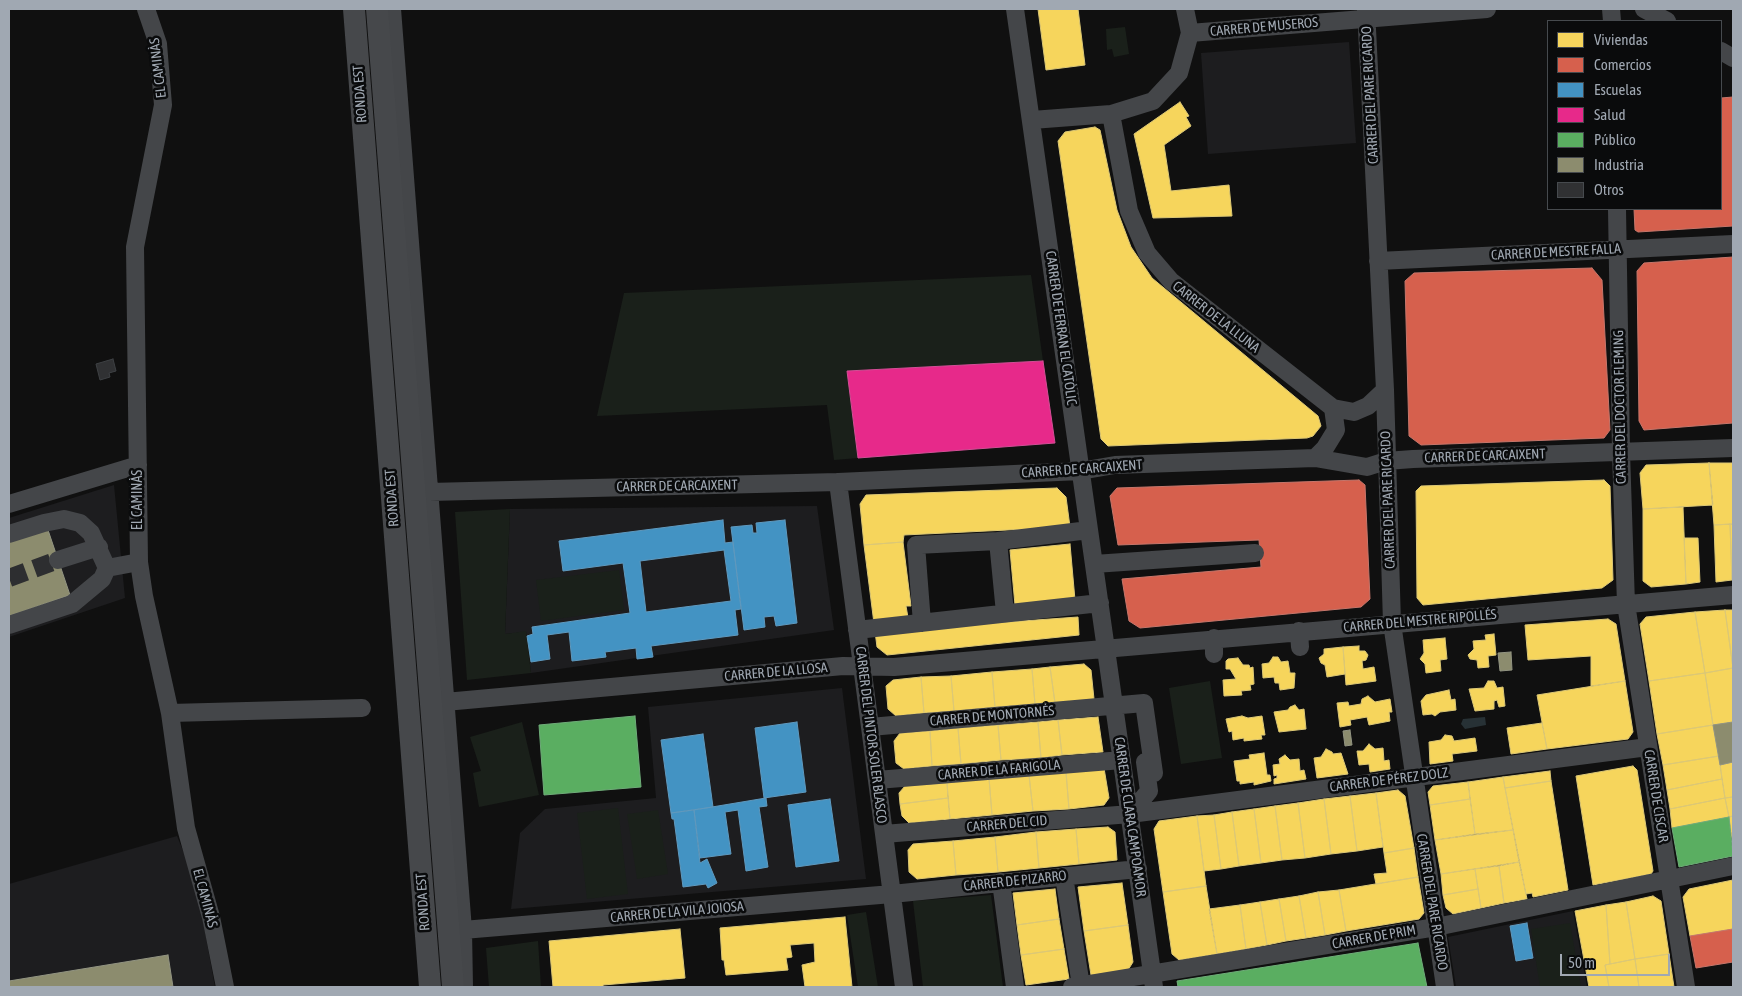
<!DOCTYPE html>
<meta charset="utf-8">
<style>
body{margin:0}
#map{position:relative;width:1742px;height:996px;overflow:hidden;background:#101010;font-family:"Asap Condensed",sans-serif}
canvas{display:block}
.frame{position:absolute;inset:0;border:10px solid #a0a8b2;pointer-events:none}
.legend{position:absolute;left:1547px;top:20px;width:175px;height:190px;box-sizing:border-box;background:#0a0b0c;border:1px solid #464a4e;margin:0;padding:6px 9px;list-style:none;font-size:15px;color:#a0a8b2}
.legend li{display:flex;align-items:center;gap:10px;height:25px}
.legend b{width:25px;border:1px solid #464a4e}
.scale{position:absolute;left:1560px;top:954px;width:110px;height:22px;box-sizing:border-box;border:2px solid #a0a8b2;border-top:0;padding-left:6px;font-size:15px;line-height:18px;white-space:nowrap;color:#a0a8b2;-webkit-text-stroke:4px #0a0b0c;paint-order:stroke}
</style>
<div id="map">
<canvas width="1742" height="996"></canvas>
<div class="frame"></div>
<ul class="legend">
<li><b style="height:14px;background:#f6d55c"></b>Viviendas</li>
<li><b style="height:14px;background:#d6604d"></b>Comercios</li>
<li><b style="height:14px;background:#4393c3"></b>Escuelas</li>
<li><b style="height:14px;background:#e7298a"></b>Salud</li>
<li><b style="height:14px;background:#5aae61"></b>Público</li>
<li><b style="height:14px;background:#8c8c6e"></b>Industria</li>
<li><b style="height:14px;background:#303133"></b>Otros</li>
</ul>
<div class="scale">50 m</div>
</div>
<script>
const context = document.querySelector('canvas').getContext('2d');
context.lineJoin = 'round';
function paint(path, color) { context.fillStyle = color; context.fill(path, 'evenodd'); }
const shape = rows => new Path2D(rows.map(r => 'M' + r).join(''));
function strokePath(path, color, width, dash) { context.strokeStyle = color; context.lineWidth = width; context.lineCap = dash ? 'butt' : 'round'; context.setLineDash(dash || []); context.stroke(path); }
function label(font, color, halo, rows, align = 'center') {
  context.font = font + ' "Asap Condensed",sans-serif'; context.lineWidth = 5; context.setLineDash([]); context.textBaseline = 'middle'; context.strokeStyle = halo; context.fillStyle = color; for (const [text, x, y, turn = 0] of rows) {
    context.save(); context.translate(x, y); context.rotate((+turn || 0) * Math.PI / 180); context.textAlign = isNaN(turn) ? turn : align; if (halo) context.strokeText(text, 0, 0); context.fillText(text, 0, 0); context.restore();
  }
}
paint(shape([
 [1349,42,1356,143,1208,154,1201,53],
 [114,485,125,598,9,637,9,518],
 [817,506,834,630,531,673,526,632,505,634,510,509],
 [842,688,866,879,511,909,520,833,545,809,656,798,648,707],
 [177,836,196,882,215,987,9,987,9,884],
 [1573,911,1587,987,1456,987,1448,937]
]), '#1d1d1f');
paint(shape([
 [1125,27,1129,54,1114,57,1112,49,1107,50,1106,29],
 [1031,275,1043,361,847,371,858,458,834,460,827,405,597,416,624,293],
 [510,509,505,634,526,631,531,673,467,680,455,512],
 [619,570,624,610,541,621,536,580],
 [1210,681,1222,758,1181,764,1169,688],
 [522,722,539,795,479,807,473,773,481,771,470,737],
 [618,808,628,894,587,899,577,813],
 [658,810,668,874,637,879,627,814],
 [991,895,1003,987,923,987,913,901],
 [866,912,878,987,858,987,847,915],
 [1570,923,1581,987,1540,987,1531,929],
 [538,941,541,987,489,987,486,948]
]), '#1a201a');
paint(shape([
 [1485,717,1486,725,1465,729,1461,724,1463,719]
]), '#273135');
const homes = shape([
 [1038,9,1078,9,1085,65,1046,70,1038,9],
 [1180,102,1189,116,1186,117,1191,126,1164,145,1171,191,1229,185,1232,216,1153,218,1134,134,1180,102],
 [1095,127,1100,130,1117,210,1131,247,1152,278,1318,416,1321,426,1313,436,1307,438,1108,446,1101,439,1058,141,1065,132,1095,127],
 [1709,463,1733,463,1733,524,1714,525,1709,463],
 [1709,463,1713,505,1643,509,1640,473,1646,465,1709,463],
 [1604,480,1610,486,1613,580,1602,588,1423,605,1417,598,1416,491,1421,486,1604,480],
 [1057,488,1066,497,1070,527,904,535,903,542,864,545,860,504,866,495,1057,488],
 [1683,507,1686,584,1651,587,1643,581,1643,509,1683,507],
 [1730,524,1732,580,1716,582,1714,525,1730,524],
 [1730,524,1733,524,1732,580,1730,524],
 [1684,538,1698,538,1700,582,1686,584,1684,538],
 [903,542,911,606,906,606,910,629,1078,617,1079,635,887,655,877,647,864,545,903,542],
 [1070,544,1075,600,1015,605,1010,550,1070,544],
 [1725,610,1733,668,1705,673,1695,612,1725,610],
 [1725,610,1733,610,1733,668,1725,610],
 [1695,612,1705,673,1649,681,1640,624,1646,617,1695,612],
 [1608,619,1616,624,1625,681,1591,686,1591,656,1528,660,1525,625,1608,619],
 [1494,634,1496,655,1488,656,1489,667,1478,668,1477,660,1470,659,1468,655,1474,649,1473,641,1486,640,1485,635,1494,634],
 [1445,638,1447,659,1440,660,1441,671,1426,673,1425,664,1420,659,1424,653,1423,640,1445,638],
 [1359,646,1359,651,1365,651,1368,655,1366,660,1362,661,1363,669,1374,667,1376,681,1346,685,1343,647,1359,646],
 [1343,647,1345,674,1327,677,1325,665,1321,663,1319,658,1324,654,1324,649,1343,647],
 [1273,657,1278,657,1281,662,1288,661,1290,673,1295,673,1294,688,1280,690,1279,683,1275,683,1274,677,1263,678,1262,664,1269,663,1273,657],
 [1238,658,1243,665,1249,665,1250,668,1253,667,1254,684,1250,685,1251,690,1241,691,1242,695,1224,696,1223,680,1236,679,1230,669,1226,669,1226,661,1228,659,1238,658],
 [1084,664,1091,670,1094,699,1055,703,1050,667,1084,664],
 [1050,667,1055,703,1035,704,1032,669,1050,667],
 [1733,668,1733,722,1713,725,1705,673,1733,668],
 [1032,669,1035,704,995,707,992,672,1032,669],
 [992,672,995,707,954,711,951,676,992,672],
 [1705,673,1713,725,1657,734,1649,681,1705,673],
 [951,676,954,711,924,713,921,677,951,676],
 [921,677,924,713,896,716,888,709,886,686,893,680,921,677],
 [1488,681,1494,681,1497,688,1503,687,1505,706,1499,707,1497,700,1494,701,1494,709,1475,711,1469,689,1484,688,1488,681],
 [1625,681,1633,732,1628,739,1547,749,1537,695,1625,681],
 [1449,690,1451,700,1455,699,1456,710,1440,712,1435,716,1432,714,1423,715,1421,701,1426,695,1449,690],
 [1368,696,1375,702,1390,699,1392,712,1389,712,1390,721,1369,725,1367,717,1350,720,1351,725,1340,727,1337,703,1348,702,1349,706,1361,704,1362,699,1368,696],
 [1295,705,1299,710,1304,709,1306,729,1279,732,1274,712,1288,710,1290,707,1295,705],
 [1242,716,1248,718,1262,716,1265,735,1261,735,1262,739,1244,741,1244,738,1233,740,1232,731,1229,732,1226,719,1242,716],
 [1098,717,1103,752,1062,755,1058,720,1098,717],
 [1058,720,1062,755,1041,758,1038,722,1058,720],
 [1038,722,1041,758,1001,760,998,725,1038,722],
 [1542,723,1547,749,1511,754,1507,728,1542,723],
 [998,725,1001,760,961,764,958,728,998,725],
 [1713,725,1719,756,1663,765,1657,734,1713,725],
 [958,728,961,764,932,766,930,731,958,728],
 [930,731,932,766,904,769,896,763,894,741,900,733,930,731],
 [1445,735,1452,736,1454,741,1475,738,1477,751,1452,754,1453,761,1430,764,1429,742,1441,740,1445,735],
 [1369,744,1375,749,1383,748,1384,761,1389,760,1390,769,1370,772,1369,764,1359,765,1357,751,1363,751,1369,744],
 [1326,749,1332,752,1333,754,1341,753,1348,774,1317,778,1314,758,1321,757,1326,749],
 [1264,753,1267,775,1270,775,1271,781,1254,785,1254,782,1240,784,1240,781,1237,781,1234,761,1250,759,1249,755,1264,753],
 [1285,755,1290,760,1299,759,1300,771,1304,770,1306,779,1274,784,1274,779,1277,778,1277,775,1274,776,1273,765,1280,764,1279,759,1285,755],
 [1719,756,1722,779,1667,790,1663,765,1719,756],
 [1733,762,1733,797,1725,798,1720,765,1733,762],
 [1633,766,1637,770,1653,871,1651,874,1593,885,1576,776,1633,766],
 [1104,768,1109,798,1104,805,1069,809,1066,772,1104,768],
 [1550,771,1551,781,1505,788,1503,777,1550,771],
 [1066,772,1069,809,1033,811,1029,775,1066,772],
 [1029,775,1033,811,992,815,989,778,1029,775],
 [1503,777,1513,830,1475,834,1468,782,1503,777],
 [989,778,992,815,950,819,947,783,989,778],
 [1722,779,1725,798,1670,809,1667,790,1722,779],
 [1551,781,1568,890,1533,897,1532,893,1526,894,1505,788,1551,781],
 [1468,782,1470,799,1430,805,1428,792,1433,786,1468,782],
 [947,783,948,798,900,804,899,793,905,786,947,783],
 [1398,790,1405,796,1414,848,1384,853,1376,793,1398,790],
 [1376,793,1383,847,1357,851,1350,796,1376,793],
 [1350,796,1357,851,1331,854,1324,799,1350,796],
 [1733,797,1733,816,1729,817,1725,798,1733,797],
 [948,798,950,819,909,823,902,816,900,804,948,798],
 [1725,798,1729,817,1672,828,1670,809,1725,798],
 [1324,799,1331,854,1305,858,1298,803,1324,799],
 [1470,799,1475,834,1435,840,1430,805,1470,799],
 [1298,803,1305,858,1282,860,1275,806,1298,803],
 [1275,806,1282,860,1261,863,1254,809,1275,806],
 [1254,809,1261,863,1239,866,1232,812,1254,809],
 [1232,812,1239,866,1221,869,1214,815,1232,812],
 [1214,815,1221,869,1204,871,1197,816,1214,815],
 [1197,816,1206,886,1163,892,1154,829,1159,821,1197,816],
 [1733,816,1733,846,1729,817,1733,816],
 [1108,827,1115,832,1117,860,1079,864,1076,829,1108,827],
 [1076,829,1079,864,1039,868,1036,832,1076,829],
 [1513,830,1519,862,1441,874,1435,840,1513,830],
 [1036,832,1039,868,998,872,995,837,1036,832],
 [995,837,998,872,956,875,953,841,995,837],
 [953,841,956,875,917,879,909,872,908,850,913,844,953,841],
 [1414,848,1418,877,1376,884,1374,874,1387,873,1384,853,1414,848],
 [1519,862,1527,899,1504,903,1499,866,1519,862],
 [1499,866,1504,903,1481,908,1475,869,1499,866],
 [1475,869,1478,889,1443,895,1441,874,1475,869],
 [1418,877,1424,913,1419,919,1346,931,1339,890,1418,877],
 [1733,880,1733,929,1690,936,1683,897,1689,889,1733,880],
 [1122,883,1128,925,1084,931,1078,887,1122,883],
 [1206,886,1217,954,1179,960,1172,954,1163,892,1206,886],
 [1055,889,1059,919,1017,925,1013,893,1055,889],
 [1478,889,1481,908,1453,914,1446,908,1443,895,1478,889],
 [1339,890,1346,931,1325,935,1318,892,1339,890],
 [1318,892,1325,935,1306,938,1299,896,1318,892],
 [1299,896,1306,938,1286,941,1279,899,1299,896],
 [1653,896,1661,901,1669,954,1635,959,1626,902,1653,896],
 [1279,899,1286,941,1267,945,1260,902,1279,899],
 [1260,902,1267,945,1246,949,1240,905,1260,902],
 [1626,902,1635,959,1610,964,1606,905,1626,902],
 [1240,905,1246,949,1217,954,1209,909,1240,905],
 [1606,905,1610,964,1605,965,1609,987,1589,987,1575,911,1606,905],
 [845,917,852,987,805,987,802,965,815,962,814,943,790,945,792,957,786,958,788,970,726,975,724,960,722,960,720,928,845,917],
 [1059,919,1064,949,1021,955,1017,925,1059,919],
 [1128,925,1133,962,1128,970,1091,975,1084,931,1128,925],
 [680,929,685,978,603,985,603,987,553,987,549,941,680,929],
 [1064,949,1069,979,1026,985,1021,955,1064,949],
 [1669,954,1674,987,1639,987,1635,959,1669,954],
 [1635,959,1639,987,1609,987,1605,965,1635,959]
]);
paint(homes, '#f6d55c');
strokePath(homes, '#dcc876', 1);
const shops = shape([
 [1733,97,1733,226,1638,232,1635,230,1634,209,1721,209,1721,98,1733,97],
 [1733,257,1733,423,1644,430,1639,421,1637,271,1644,263,1733,257],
 [1592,268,1602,280,1610,430,1604,438,1421,445,1409,436,1405,281,1414,273,1592,268],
 [1359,480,1365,485,1370,599,1361,607,1140,628,1129,621,1122,579,1261,567,1259,540,1118,545,1110,496,1117,488,1359,480],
 [1733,929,1733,962,1696,968,1690,936,1733,929]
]);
paint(shops, '#d6604d');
strokePath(shops, '#c6766b', 1);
const schools = shape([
 [723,520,725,543,733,542,741,609,735,610,738,635,651,646,653,657,637,659,636,648,605,652,606,657,572,661,569,632,547,635,550,659,531,662,527,636,533,634,532,627,630,613,623,563,563,571,559,541,723,520],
 [724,550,731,601,646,612,640,561,724,550],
 [785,520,797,623,776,626,774,616,764,617,765,627,744,630,731,527,752,525,753,533,757,533,756,523,785,520],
 [797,722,806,792,764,798,755,728,797,722],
 [703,734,713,807,671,813,661,740,703,734],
 [766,798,767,806,759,807,768,867,746,871,738,810,725,812,731,854,700,858,694,810,766,798],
 [830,799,839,861,796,867,788,805,830,799],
 [694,810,700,863,707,859,717,883,708,888,706,884,683,887,674,819,672,819,671,813,694,810],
 [1527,923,1533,958,1516,961,1510,926,1527,923]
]);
paint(schools, '#4393c3');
strokePath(schools, '#5f99be', 1);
const health = shape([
 [1043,361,1055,443,858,458,847,371,1043,361]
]);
paint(health, '#e7298a');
strokePath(health, '#d24f96', 1);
const public = shape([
 [635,716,641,787,544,795,539,725,635,716],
 [1729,817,1733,856,1679,867,1672,828,1729,817],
 [1418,943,1427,987,1178,987,1177,981,1418,943]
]);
paint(public, '#5aae61');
strokePath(public, '#6fac79', 1);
const industry = shape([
 [47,527,70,595,9,616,9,540,47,527],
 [1511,652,1512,670,1500,671,1498,653,1511,652],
 [1733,722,1733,762,1720,765,1713,725,1733,722],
 [1350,730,1352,745,1345,746,1343,731,1350,730],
 [168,955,173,987,9,987,9,981,168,955]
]);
paint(industry, '#8c8c6e');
strokePath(industry, '#929482', 1);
const building = shape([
 [113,359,116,371,109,373,110,377,100,380,96,364,113,359]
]);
paint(building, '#303133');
strokePath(building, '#3e4144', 1);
strokePath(shape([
 [9,578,58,560]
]), '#2d2e30', 18, [18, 9]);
strokePath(shape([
 [146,9,158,44,163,105,135,247,139,562,144,596,170,713,186,828,211,917,225,987],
 [392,9,463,930,464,987],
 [1015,9,1154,987],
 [1366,9,1385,390,1392,623,1445,987],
 [1611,9,1612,21],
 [1644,9,1667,21],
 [1190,33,1487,9],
 [1721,51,1733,58],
 [1111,114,1129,211,1147,253,1171,281,1333,408,1336,430,1325,448,1315,458],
 [1032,120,1111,114,1153,101,1179,73,1190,33,1185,9],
 [1617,209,1621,452,1626,604,1686,987],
 [1378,261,1733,244],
 [1333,408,1354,412,1368,406,1385,390],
 [838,482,904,987],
 [429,492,838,482,1080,471,1115,465,1315,458,1367,467,1386,461,1413,459,1733,448],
 [9,504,138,465],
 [9,534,44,523,64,519,80,523,91,533,107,568,102,579,72,604,9,625],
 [998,541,1089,530],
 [58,560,99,547],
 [1094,564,1255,553],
 [107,568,139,562],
 [922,623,916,545,998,541,1005,613],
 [857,630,1100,603],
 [1299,631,1300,647],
 [1214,638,1214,654],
 [445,702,843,666,894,667,1733,595],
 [170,713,362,708],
 [870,727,1144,703,1154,773],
 [877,780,1122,760],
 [1130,814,1149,791,1145,762],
 [884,834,1130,814,1648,747],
 [1064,876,1081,986],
 [1001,882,1015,987],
 [463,930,892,894,1138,869],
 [1072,987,1436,927,1733,866]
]), '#444649', 18);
strokePath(shape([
 [354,9,430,987],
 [377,9,453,987]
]), '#46484b', 22);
label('14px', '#a0a8b2', '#0a0b0c', [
 ["CARRER DE MUSEROS",1264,27,-5],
 ["EL CAMINÀS",158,68,-97],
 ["RONDA EST",360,94,-94],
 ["CARRER DEL PARE RICARDO",1370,95,-93],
 ["CARRER DE MESTRE FALLA",1556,252,-3],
 ["CARRER DE LA LLUNA",1216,317,38],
 ["CARRER DE FERRAN EL CATÒLIC",1061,328,82],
 ["CARRER DEL DOCTOR FLEMING",1620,407,-91],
 ["CARRER DE CARCAIXENT",1485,456,-2],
 ["CARRER DE CARCAIXENT",1082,469,-4],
 ["CARRER DE CARCAIXENT",677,486,-1],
 ["RONDA EST",392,498,-94],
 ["EL CAMINÀS",138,500,-90],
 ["CARRER DEL PARE RICARDO",1388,500,-92],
 ["CARRER DEL MESTRE RIPOLLÉS",1420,621,-5],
 ["CARRER DE LA LLOSA",776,672,-5],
 ["CARRER DE MONTORNÉS",992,716,-5],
 ["CARRER DEL PINTOR SOLER BLASCO",871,735,83],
 ["CARRER DE LA FARIGOLA",999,770,-5],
 ["CARRER DE PÉREZ DOLZ",1389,780,-7],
 ["CARRER DE CISCAR",1656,796,81],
 ["CARRER DE CLARA CAMPOAMOR",1130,817,82],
 ["CARRER DEL CID",1007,824,-5],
 ["CARRER DE PIZARRO",1015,881,-6],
 ["EL CAMINÀS",205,898,75],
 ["RONDA EST",423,902,-94],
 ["CARRER DEL PARE RICARDO",1432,902,81],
 ["CARRER DE LA VILA JOIOSA",677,912,-5],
 ["CARRER DE PRIM",1374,937,-10]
]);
</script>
